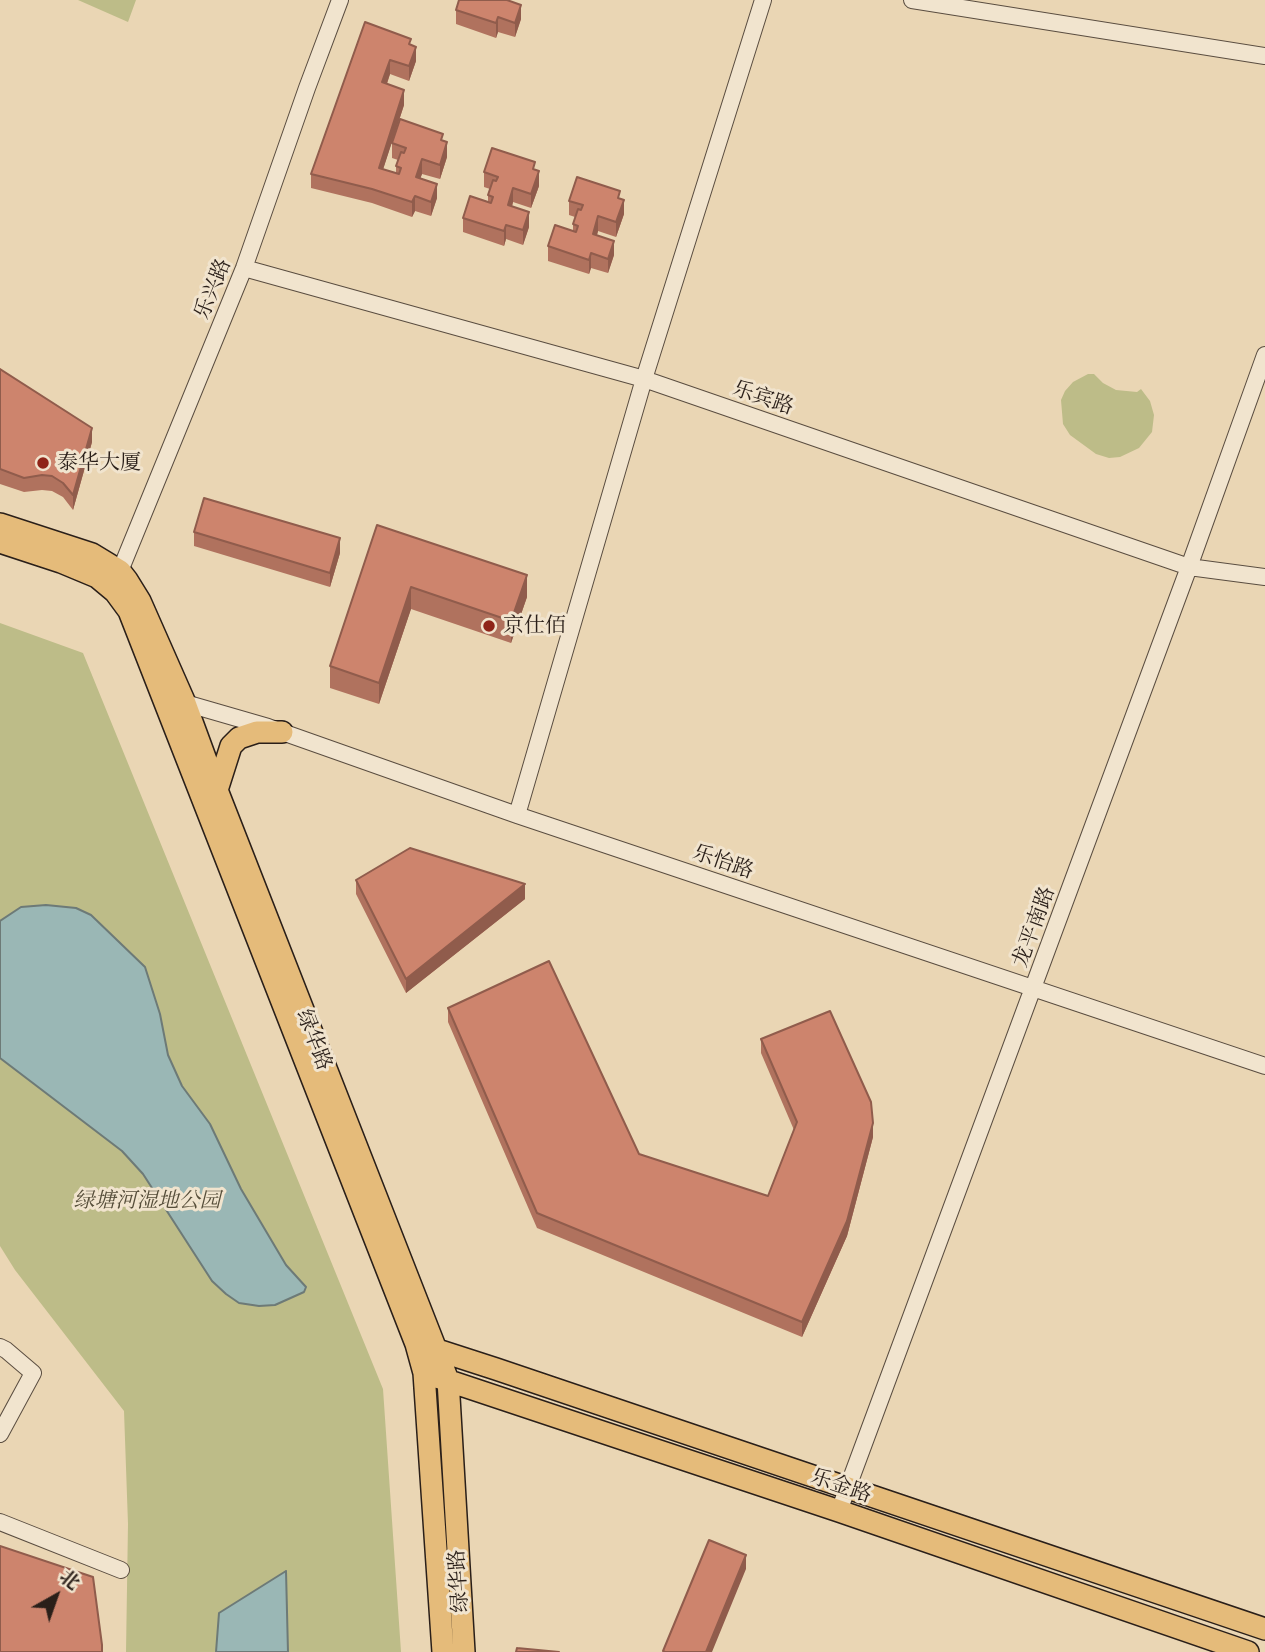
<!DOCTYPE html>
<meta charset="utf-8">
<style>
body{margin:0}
#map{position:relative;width:1265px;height:1652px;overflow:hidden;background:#ead6b4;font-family:"Libre Caslon Text","Noto Serif SC",serif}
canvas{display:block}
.north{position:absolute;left:21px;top:1561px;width:70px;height:70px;-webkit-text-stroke:5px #f1e4ce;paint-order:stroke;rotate:40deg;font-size:19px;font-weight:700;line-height:28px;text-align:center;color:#2a1f19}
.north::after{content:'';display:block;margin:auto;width:24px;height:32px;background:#2a1f19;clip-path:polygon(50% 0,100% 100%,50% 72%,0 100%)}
</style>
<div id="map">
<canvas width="1265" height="1652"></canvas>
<div class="north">北</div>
</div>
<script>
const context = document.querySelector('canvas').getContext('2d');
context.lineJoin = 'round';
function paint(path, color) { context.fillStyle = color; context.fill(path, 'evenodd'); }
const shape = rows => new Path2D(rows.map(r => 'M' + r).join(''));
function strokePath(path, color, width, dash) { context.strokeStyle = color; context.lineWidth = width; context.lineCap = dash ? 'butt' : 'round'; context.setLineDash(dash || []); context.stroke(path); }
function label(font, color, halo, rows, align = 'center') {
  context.font = font + ' "Libre Caslon Text","Noto Serif SC",serif'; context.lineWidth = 6; context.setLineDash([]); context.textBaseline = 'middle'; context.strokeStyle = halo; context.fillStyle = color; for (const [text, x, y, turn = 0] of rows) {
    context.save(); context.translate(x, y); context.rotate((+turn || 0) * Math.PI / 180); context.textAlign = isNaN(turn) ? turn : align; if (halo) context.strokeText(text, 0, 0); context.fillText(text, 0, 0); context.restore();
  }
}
paint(shape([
 [78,0,136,0,128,22],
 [1088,374,1094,374,1103,383,1116,390,1137,392,1141,389,1150,401,1154,415,1152,432,1139,448,1120,457,1109,458,1096,454,1070,435,1063,424,1061,400,1065,391,1073,382],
 [0,623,83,653,383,1389,401,1652,126,1652,128,1524,124,1411,15,1270,0,1246]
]), '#bdbc88');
const water = shape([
 [46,905,76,908,91,915,145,967,160,1014,168,1055,182,1086,210,1124,241,1189,286,1265,306,1287,304,1292,275,1305,259,1306,239,1303,226,1294,212,1281,143,1174,122,1151,0,1058,0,921,21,907,46,905],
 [286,1571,288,1652,216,1652,219,1613,286,1571]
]);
paint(water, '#9ab7b5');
strokePath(water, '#6d7a77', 2);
const minor = shape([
 [912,0,1265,56],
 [244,268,644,379,1189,567,1265,577],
 [115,580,120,571,244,268,307,88,340,0],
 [180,705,185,703,268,727,517,815,1265,1066],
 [517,815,644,379,763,0],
 [0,1347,6,1350,33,1373,0,1434],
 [839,1511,1189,567,1265,355],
 [0,1522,121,1570]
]);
const major = shape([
 [0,524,92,554,120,571,127,580,140,601,185,703,217,790,448,1380,464,1652],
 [0,542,61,562,97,577,115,592,129,611,416,1344,424,1373,443,1652],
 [217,790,231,746,239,738,257,732,282,732],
 [428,1347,496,1369,1265,1629],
 [437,1377,839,1511,1248,1652]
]);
strokePath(minor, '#5a4d40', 18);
strokePath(major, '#2a1f19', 24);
strokePath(minor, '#f1e4ce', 16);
strokePath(major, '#e5bb7a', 21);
paint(shape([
 [456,10,521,19,515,37,498,32,496,38,456,24],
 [365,22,411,45,416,61,409,81,390,74,387,84,404,105,383,169,396,173,396,166,398,160,392,158,392,143,443,141,447,157,440,179,422,174,420,178,437,198,431,216,415,211,412,217,372,203,311,188,311,174],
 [535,170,539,186,531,208,513,202,512,207,529,227,523,245,506,239,504,246,463,232,463,218,488,202,488,195,490,189,484,187,484,172],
 [620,198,624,214,616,237,598,231,597,235,614,255,608,273,591,268,589,274,548,261,548,246,573,231,573,224,575,217,569,215,569,201],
 [0,369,92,442,73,510,63,497,52,491,42,490,24,492,0,484],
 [377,525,527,597,511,643,411,609,379,704,330,688,330,666],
 [194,532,340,553,330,587,194,546],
 [356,880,525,899,406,993,356,894],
 [448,1008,639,1154,768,1196,794,1130,761,1053,761,1039,873,1137,847,1236,802,1337,537,1228,448,1022]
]), '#b0725e');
paint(shape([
 [521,5,521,19,515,37,515,23],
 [498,17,498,32,496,38,496,23],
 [416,47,416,61,409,81,409,66],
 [390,60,390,74,382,97,382,82],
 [404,90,404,105,379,182,379,168],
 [447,142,447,157,440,179,440,165],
 [422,159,422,174,416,191,416,177],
 [539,171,539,186,531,208,531,194],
 [437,184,437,198,431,216,431,202],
 [513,188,513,202,508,220,508,205],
 [415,196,415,211,412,217,412,202],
 [624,200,624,214,616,237,616,222],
 [529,212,529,227,523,245,523,230],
 [598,216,598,231,593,249,593,234],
 [506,225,506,239,504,246,504,231],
 [614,241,614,255,608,273,608,259],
 [591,253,591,268,589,274,589,260],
 [92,428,92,442,73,510,73,495],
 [340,538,340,553,330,587,330,573],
 [527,575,527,597,511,643,511,621],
 [411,587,411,609,379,704,379,683],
 [525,884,525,899,406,993,406,979],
 [873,1123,873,1137,847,1236,802,1337,802,1322],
 [746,1555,746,1569,712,1652,706,1652]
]), '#905c4c');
const building = shape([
 [459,0,507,0,521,5,515,23,498,17,496,23,456,10,459,0],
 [365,22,411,39,409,44,416,47,409,66,390,60,382,82,404,90,379,168,399,174,401,168,396,166,401,152,404,153,406,148,392,143,400,119,443,134,441,140,447,142,440,165,422,159,416,177,437,184,431,202,415,196,412,202,372,189,311,174,365,22],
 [492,148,535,162,533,169,539,171,531,194,513,188,508,205,529,212,523,230,506,225,504,231,463,218,470,196,491,203,493,197,488,195,493,180,496,181,498,177,484,172,492,148],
 [577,177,620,191,618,198,624,200,616,222,598,216,593,234,614,241,608,259,591,253,589,260,548,246,555,225,576,232,578,226,573,224,578,209,581,210,583,205,569,201,577,177],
 [0,369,92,428,73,495,63,483,52,476,42,475,24,478,0,469,0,369],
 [204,498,340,538,330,573,194,532,204,498],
 [377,525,527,575,511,621,411,587,379,683,330,666,377,525],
 [410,848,525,884,406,979,356,880,410,848],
 [549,961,639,1154,768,1196,797,1122,761,1039,830,1011,871,1102,873,1123,847,1221,802,1322,537,1213,448,1008,549,961],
 [709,1540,746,1555,706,1652,665,1652,663,1651,709,1540],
 [0,1546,93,1577,102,1645,102,1652,0,1652,0,1546],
 [517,1648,559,1652,516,1652,517,1648]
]);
paint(building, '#cd846d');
strokePath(building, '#905c4c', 2);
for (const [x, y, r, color] of [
 [43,463,7,"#8f2418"],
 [489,626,7,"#8f2418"]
]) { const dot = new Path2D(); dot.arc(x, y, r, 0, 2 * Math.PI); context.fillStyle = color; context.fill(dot); strokePath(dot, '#f1e4ce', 2.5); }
label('21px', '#2a1f19', '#f1e4ce', [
 ["乐兴路",213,289,-68],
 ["乐宾路",763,398,19],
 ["乐怡路",723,862,19],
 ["龙平南路",1034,927,-70],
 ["绿华路",314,1040,69],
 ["乐金路",841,1486,19],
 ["绿华路",459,1581,-94]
]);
label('21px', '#2a1f19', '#f1e4ce', [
 ["泰华大厦",57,463],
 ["京仕佰",503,626]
], 'left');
label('italic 21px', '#564e3a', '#f1e4ce', [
 ["绿塘河湿地公园",147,1201]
]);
</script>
